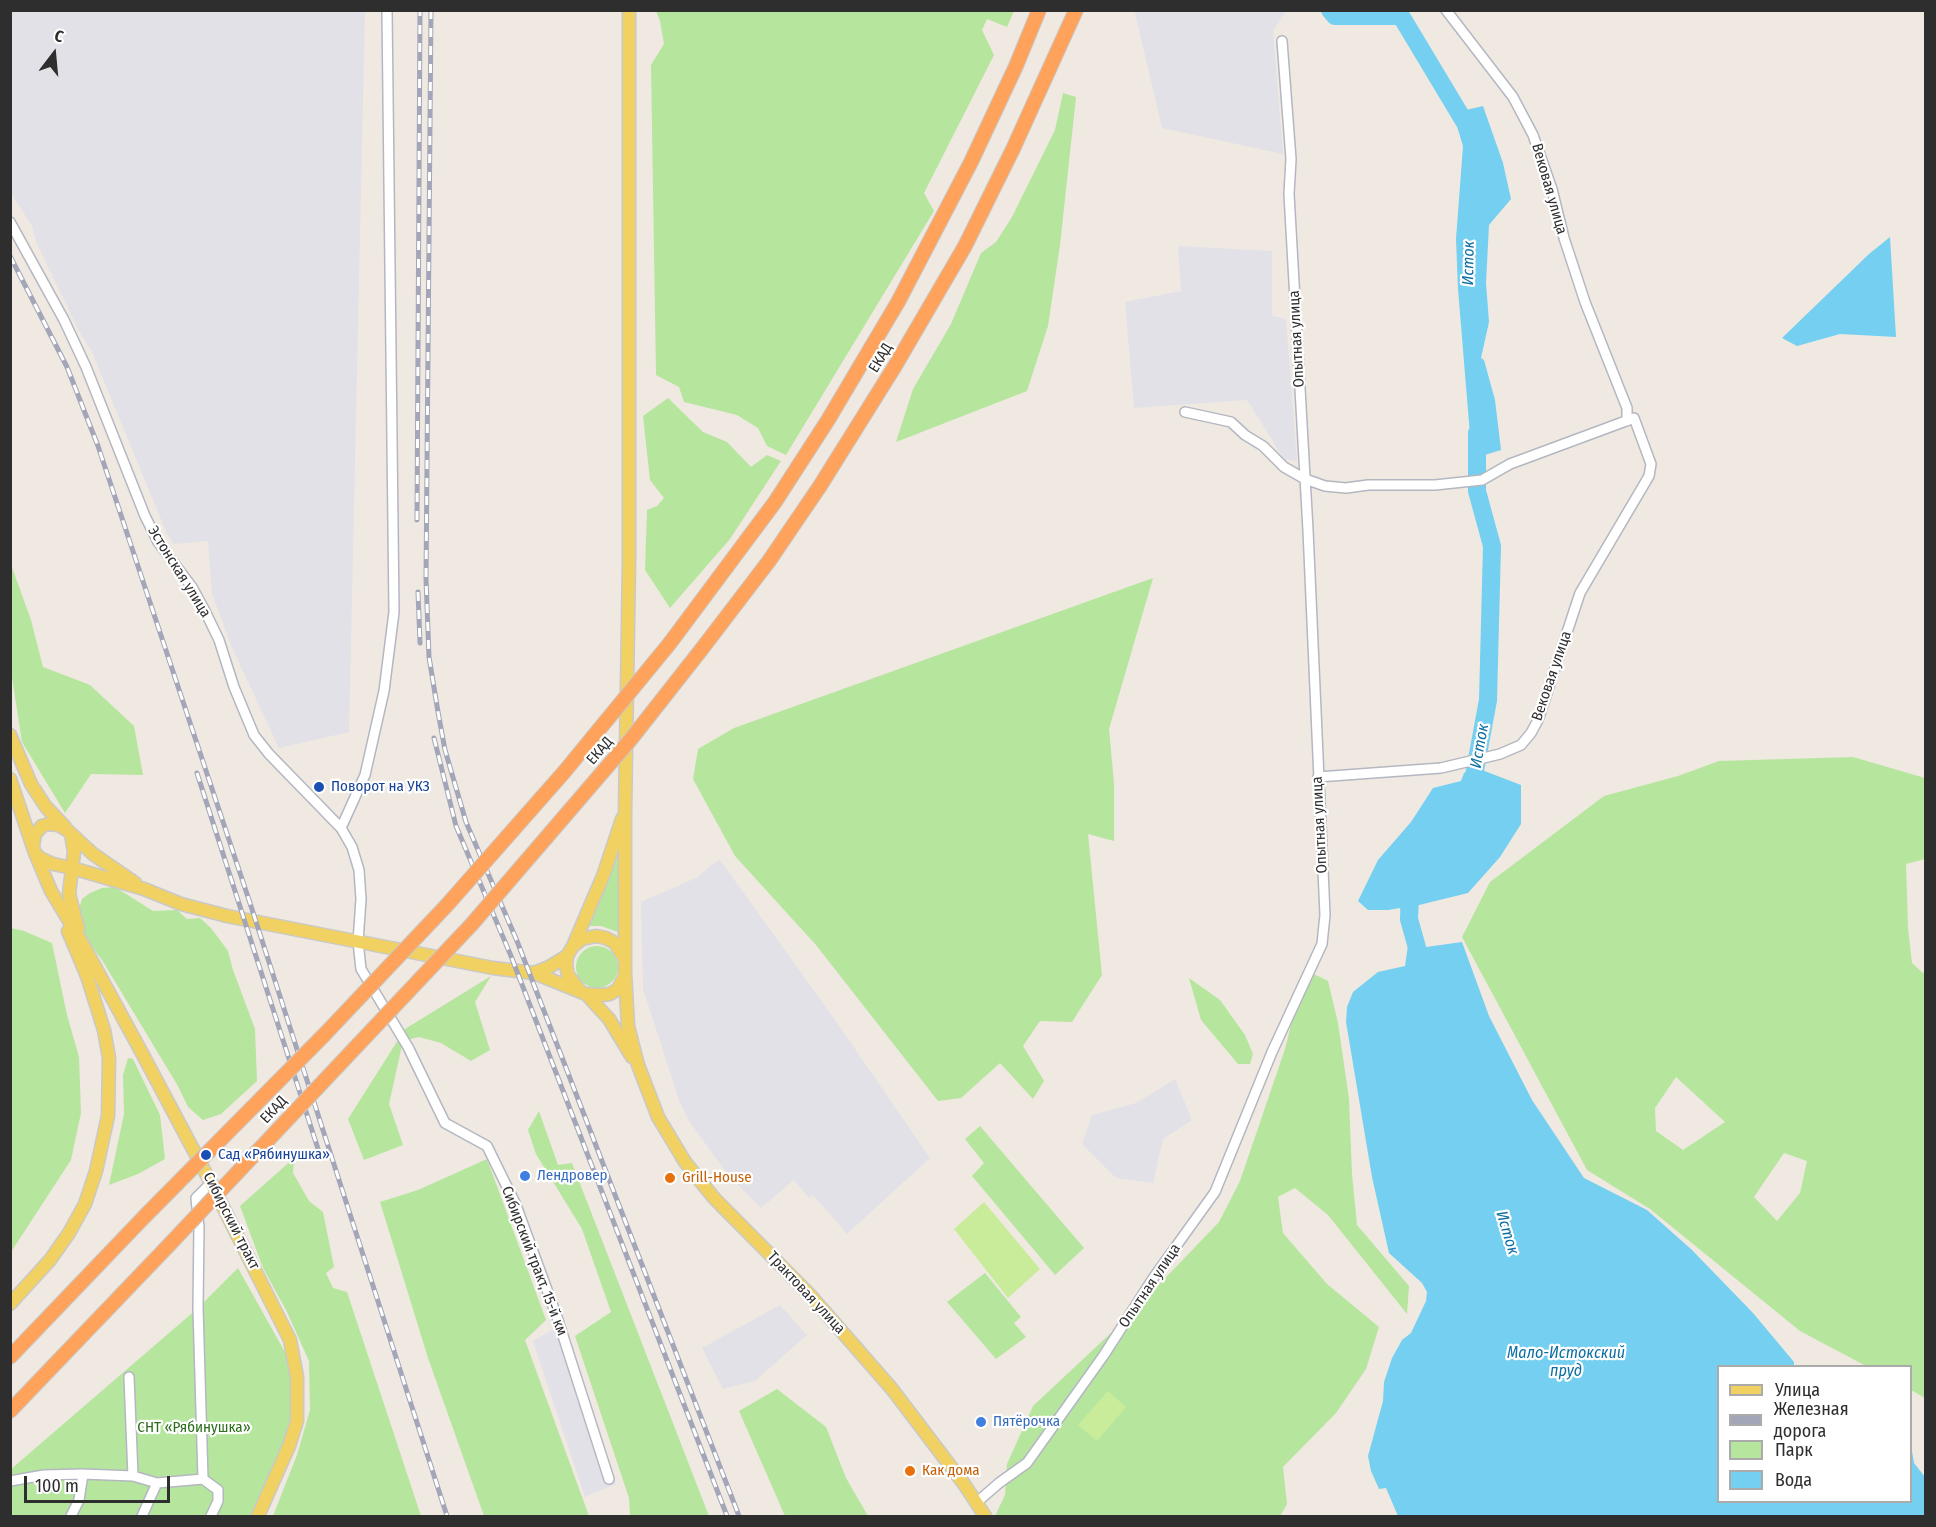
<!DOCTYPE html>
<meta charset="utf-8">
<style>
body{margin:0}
#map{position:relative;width:1936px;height:1527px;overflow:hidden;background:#efe9e1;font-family:"Fira Sans Condensed",sans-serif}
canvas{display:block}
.frame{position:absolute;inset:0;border:12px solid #2e2e2e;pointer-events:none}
.legend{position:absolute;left:1717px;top:1365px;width:195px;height:138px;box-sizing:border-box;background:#fff;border:2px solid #ababab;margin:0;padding:8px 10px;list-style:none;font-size:18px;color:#2e2e2e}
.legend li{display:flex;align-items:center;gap:12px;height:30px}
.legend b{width:30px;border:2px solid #ababab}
.north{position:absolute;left:24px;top:24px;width:60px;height:60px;-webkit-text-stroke:4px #fff;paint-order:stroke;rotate:16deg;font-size:16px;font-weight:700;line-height:24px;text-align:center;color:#2e2e2e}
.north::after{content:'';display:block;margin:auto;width:21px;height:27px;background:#2e2e2e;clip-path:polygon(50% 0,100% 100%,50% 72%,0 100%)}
.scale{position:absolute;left:24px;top:1476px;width:146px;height:27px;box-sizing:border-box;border:3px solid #2e2e2e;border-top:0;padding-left:8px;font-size:18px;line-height:21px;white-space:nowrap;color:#2e2e2e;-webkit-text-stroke:4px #fff;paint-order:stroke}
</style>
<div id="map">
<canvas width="1936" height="1527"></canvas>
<div class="frame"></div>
<ul class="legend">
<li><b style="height:8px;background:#f2d163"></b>Улица</li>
<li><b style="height:8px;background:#a3a6b8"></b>Железная дорога</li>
<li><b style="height:16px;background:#b6e59e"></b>Парк</li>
<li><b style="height:16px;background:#75cff0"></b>Вода</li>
</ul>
<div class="north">С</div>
<div class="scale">100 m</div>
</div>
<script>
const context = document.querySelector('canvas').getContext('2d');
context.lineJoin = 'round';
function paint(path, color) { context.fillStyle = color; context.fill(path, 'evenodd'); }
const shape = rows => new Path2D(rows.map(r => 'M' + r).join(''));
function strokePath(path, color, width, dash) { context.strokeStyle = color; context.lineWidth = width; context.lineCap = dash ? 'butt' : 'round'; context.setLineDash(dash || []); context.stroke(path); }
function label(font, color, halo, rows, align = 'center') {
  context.font = font + ' "Fira Sans Condensed",sans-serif'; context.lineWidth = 4.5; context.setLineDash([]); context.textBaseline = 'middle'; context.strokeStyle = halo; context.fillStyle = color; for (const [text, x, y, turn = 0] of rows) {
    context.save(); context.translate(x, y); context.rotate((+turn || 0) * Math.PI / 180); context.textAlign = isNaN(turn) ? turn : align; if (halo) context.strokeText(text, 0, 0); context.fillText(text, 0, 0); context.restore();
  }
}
paint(shape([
 [11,10,365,11,349,732,279,748,233,650,212,594,208,541,174,544,167,534,92,352,79,331,36,242,32,226,11,193],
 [1143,11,1286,11,1273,31,1283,154,1162,128,1135,13],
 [1178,246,1272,251,1272,316,1286,319,1297,461,1284,459,1247,400,1134,408,1125,302,1181,291],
 [720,860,833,1017,930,1158,847,1234,813,1195,809,1198,794,1180,761,1208,729,1176,689,1121,680,1103,643,989,641,902,698,877,710,866],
 [1175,1079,1192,1120,1163,1139,1153,1183,1116,1178,1082,1144,1092,1115,1136,1103],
 [780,1305,807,1335,755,1381,723,1389,702,1348],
 [565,1323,616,1484,585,1497,533,1341]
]), '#e3e1e8');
paint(shape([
 [656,11,1014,11,1007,27,987,19,982,30,994,55,924,193,934,211,786,455,767,446,758,428,737,415,684,402,679,387,656,375,651,65,664,44,660,21],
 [1063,93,1076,97,1060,245,1048,326,1027,391,896,442,913,389,951,324,981,253,996,242,1012,217,1055,130],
 [668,398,703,432,727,442,751,467,767,455,781,461,730,539,670,608,645,570,647,510,657,506,664,498,650,480,643,416],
 [10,562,31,620,43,667,90,685,134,726,143,775,91,774,65,813,22,742,11,671],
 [1153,578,1109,729,1114,783,1114,841,1088,834,1102,975,1072,1022,1040,1021,1023,1046,1044,1081,1033,1099,1000,1063,961,1098,938,1101,816,945,735,856,693,779,698,749,734,728],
 [1853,757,1925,778,1925,859,1906,864,1908,928,1912,963,1923,973,1926,970,1925,1398,1911,1390,1910,1366,1866,1366,1800,1331,1650,1209,1587,1170,1462,937,1490,882,1604,796,1678,776,1719,761],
 [1676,1077,1725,1122,1683,1150,1656,1131,1655,1108],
 [1784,1153,1807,1161,1800,1193,1777,1221,1754,1197],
 [619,848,618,932,601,926,588,926],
 [115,887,153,911,177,910,187,919,200,918,211,928,228,951,233,970,255,1029,257,1081,221,1114,203,1120,188,1107,178,1086,102,960,82,934,78,912,82,899,90,893,102,888],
 [11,928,24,931,52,943,67,1015,79,1057,81,1113,71,1160,11,1252],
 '576 967a21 21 0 1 1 42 0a21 21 0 1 1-42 0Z',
 [1314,974,1328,981,1338,1023,1349,1099,1352,1174,1357,1225,1409,1286,1407,1314,1328,1215,1295,1188,1278,1197,1283,1233,1327,1284,1379,1327,1366,1369,1336,1413,1283,1467,1287,1504,1280,1516,995,1516,1005,1495,1007,1464,1033,1406,1128,1317,1219,1222,1240,1181,1285,1049,1294,1013],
 [491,976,475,1002,490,1050,471,1061,441,1043,419,1037,403,1041,389,1104,403,1145,364,1160,348,1119,405,1029],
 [1189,978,1220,1000,1245,1035,1253,1054,1250,1064,1238,1064,1201,1020],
 [128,1058,133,1059,160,1115,165,1159,138,1174,109,1185,124,1114,123,1075],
 [539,1111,558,1165,572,1163,709,1516,630,1516,629,1498,575,1336,611,1312,582,1229,536,1154,528,1130],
 [980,1126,1084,1248,1055,1275,972,1176,984,1163,965,1139],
 [294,1158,293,1173,309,1201,323,1212,334,1267,326,1273,333,1288,347,1292,421,1516,273,1516,297,1455,310,1410,309,1361,287,1312,263,1268,240,1206],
 [487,1159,546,1320,525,1340,589,1516,484,1516,428,1358,380,1202,418,1190],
 [238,1268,291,1363,292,1405,287,1437,251,1516,11,1516,10,1470,198,1308],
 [985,1273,1021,1317,1014,1323,1026,1337,996,1359,947,1302],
 [777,1389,826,1427,846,1478,868,1516,785,1516,739,1411]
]), '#b6e59e');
paint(shape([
 [984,1202,1040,1269,1008,1298,954,1229],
 [1108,1391,1126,1407,1097,1441,1078,1425]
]), '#c9ec9a');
paint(shape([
 [1483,106,1503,163,1511,199,1489,225,1486,283,1489,322,1481,358,1484,360,1495,400,1501,450,1472,459,1458,289,1456,239,1463,146,1453,113],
 [1890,237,1896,337,1840,334,1797,346,1782,338,1869,254],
 [1474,767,1521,785,1521,824,1500,857,1468,893,1415,906,1412,918,1404,920,1400,908,1388,910,1368,910,1358,901,1378,860,1411,822,1433,788,1461,781,1464,773],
 [1409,939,1420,939,1426,947,1462,942,1489,1016,1532,1100,1584,1178,1647,1210,1692,1250,1753,1313,1794,1362,1794,1366,1718,1366,1718,1502,1910,1502,1911,1445,1914,1463,1925,1477,1925,1516,1398,1516,1386,1488,1379,1489,1371,1471,1368,1456,1383,1401,1384,1382,1392,1358,1402,1340,1411,1333,1426,1301,1427,1292,1422,1283,1389,1253,1372,1177,1346,1022,1347,1007,1353,992,1378,972,1405,966]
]), '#75cff0');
strokePath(shape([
 [1389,10,1391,16]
]), '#75cff0', 3);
strokePath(shape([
 [1330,10,1335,16,1401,16,1470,131],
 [1471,792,1488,700,1492,546,1477,491,1477,433],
 [1410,896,1409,919,1421,962]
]), '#75cff0', 18);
const minor = shape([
 [1446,10,1513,97,1533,135,1552,189,1564,238,1585,302,1627,408,1627,421],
 [10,222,64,320,86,367,145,516,158,542,192,587,205,611,219,640,234,687,254,735,269,754,341,828,352,847,359,870,361,899,358,942,361,969,408,1047,445,1123,487,1146,516,1205,557,1317,609,1479],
 [1185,412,1231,422,1245,435,1263,446,1284,467,1305,479,1325,486,1346,488,1368,485,1435,485,1482,480,1510,464,1634,418,1651,464,1649,476,1580,593,1538,720,1531,733,1521,745,1500,754,1441,768,1318,777],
 [341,828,365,775,384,691,394,612,387,10],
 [129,1377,133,1476],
 [203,1479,198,1308,199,1227,196,1198,211,1183],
 [10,1481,44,1475,83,1474,133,1476,157,1483,203,1479,218,1490,218,1501,211,1516],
 [976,1503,999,1483,1027,1463,1104,1355,1154,1277,1215,1192,1272,1052,1322,944,1325,915,1308,530,1289,194,1291,159,1282,41],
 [71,1516,79,1500,83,1474],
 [142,1516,157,1483]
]);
const major = shape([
 [629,10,629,560,625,812,625,973,628,1026,638,1065,658,1117,685,1162,714,1198,810,1295,892,1389,964,1484,985,1516],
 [10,735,31,784,46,807,65,827],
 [10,779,35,853,40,858,53,864,72,868,144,889,181,904,227,916,493,968,534,973,586,994,602,995,610,994,618,989,624,977],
 [71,834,74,852,69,894,78,928],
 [33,846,35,834,42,826,49,824,58,825,67,830,93,854,135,883],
 [35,853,51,891,81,941,143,1055,211,1183,290,1340,297,1377,297,1421,289,1446,258,1516],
 [573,946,582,939,596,936,606,938,615,943,625,959],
 [567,956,566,966,568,975,580,991],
 [534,973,549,967,567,956,573,946,603,876,622,819],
 [586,994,609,1019,632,1057],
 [10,1304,50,1260,69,1233,85,1204,96,1171,108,1116,109,1058,104,1030,87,976,68,931]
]);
const highway = shape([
 [670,643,775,502,828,420,898,302,971,162,1016,66,1039,10],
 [701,650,769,561,820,486,895,366,965,246,1013,149,1076,10],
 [10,1357,145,1216],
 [10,1411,169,1245]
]);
strokePath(minor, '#b4b7c1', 12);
strokePath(major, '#c9c9c9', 15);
strokePath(highway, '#c9c9c9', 16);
strokePath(minor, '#fff', 9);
strokePath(major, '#f2d163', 12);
strokePath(highway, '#ffa35c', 14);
const rail = shape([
 [431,10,426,579,429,657,438,712,445,750,466,822,517,941,739,1516],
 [10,256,67,367,98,446,250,903,447,1516],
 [417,520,420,10],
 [418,592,420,643],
 [434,738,456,826,511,956,727,1516],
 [197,773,319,1152]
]);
strokePath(rail, '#a3a6b8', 5);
strokePath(rail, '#fff', 3, [9]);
const highwayBridge = shape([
 [145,1216,325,1034,447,905,565,771,670,643],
 [169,1245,472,924,631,739,701,650]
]);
strokePath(highwayBridge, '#c9c9c9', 16, []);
strokePath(highwayBridge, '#ffa35c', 14);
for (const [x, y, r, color] of [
 [319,787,6,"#1a4fb4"],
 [206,1155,6,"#1a4fb4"],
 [525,1176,6,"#3f7fe0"],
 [670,1178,6,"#e8710a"],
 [981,1422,6,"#3f7fe0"],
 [910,1471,6,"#e8710a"]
]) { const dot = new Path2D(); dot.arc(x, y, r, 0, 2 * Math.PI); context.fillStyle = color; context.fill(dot); strokePath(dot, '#fff', 2); }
label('15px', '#2e2e2e', '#fff', [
 ["Вековая улица",1549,189,74],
 ["Опытная улица",1297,339,-93],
 ["ЕКАД",881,358,-59],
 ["Эстонская улица",179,572,58],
 ["Вековая улица",1552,676,-71],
 ["ЕКАД",600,751,-49],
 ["Опытная улица",1320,825,-93],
 ["ЕКАД",274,1110,-47],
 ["Сибирский тракт",231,1221,63],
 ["Сибирский тракт, 15-й км",534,1261,69],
 ["Опытная улица",1150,1286,-56],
 ["Трактовая улица",806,1293,47]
]);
label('15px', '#164399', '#fff', [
 ["Поворот на УКЗ",331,787],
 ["Сад «Рябинушка»",218,1155]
], 'left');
label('15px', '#366cbe', '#fff', [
 ["Лендровер",537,1176],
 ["Пятёрочка",993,1422]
], 'left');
label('15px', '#c56008', '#fff', [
 ["Grill-House",682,1178],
 ["Как дома",922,1471]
], 'left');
label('15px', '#2c6e1b', '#fff', [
 ["СНТ «Рябинушка»",194,1428]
]);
label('italic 16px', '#0d6fa3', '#fff', [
 ["Исток",1469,263,-89],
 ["Исток",1480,746,-80],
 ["Исток",1507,1233,73],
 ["Мало-Истокский",1566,1354],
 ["пруд",1566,1372]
]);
</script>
